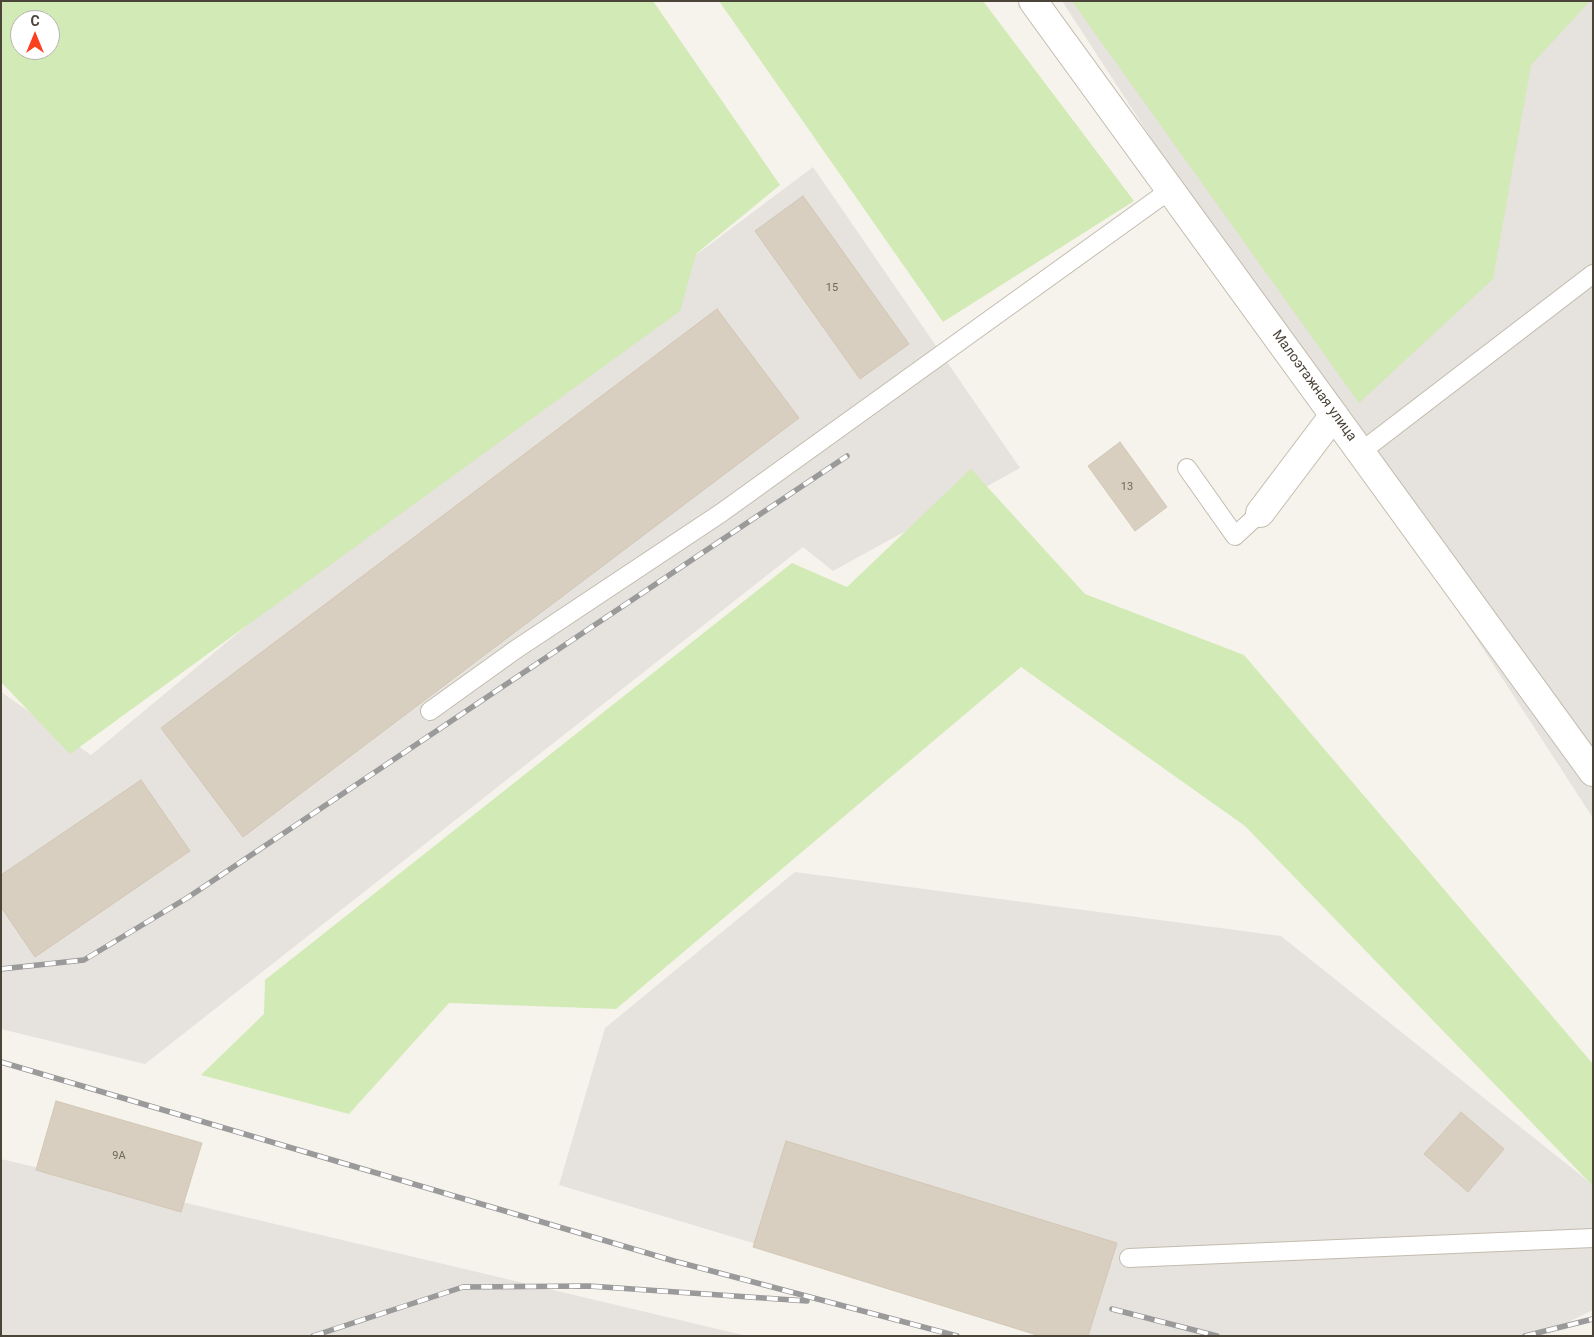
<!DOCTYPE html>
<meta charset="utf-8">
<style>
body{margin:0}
#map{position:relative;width:1594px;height:1337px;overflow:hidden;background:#f6f3ec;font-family:Roboto,sans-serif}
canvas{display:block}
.frame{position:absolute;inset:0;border:2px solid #4b4439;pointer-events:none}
.north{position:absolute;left:10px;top:10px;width:50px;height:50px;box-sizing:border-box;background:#fff;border:1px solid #b7b4b0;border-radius:50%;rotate:0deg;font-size:14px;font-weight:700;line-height:20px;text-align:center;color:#4b4439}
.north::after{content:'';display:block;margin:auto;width:18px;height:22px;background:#fc3f1d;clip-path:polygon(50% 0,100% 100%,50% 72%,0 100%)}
</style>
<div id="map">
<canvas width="1594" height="1337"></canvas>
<div class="frame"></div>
<div class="north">С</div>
</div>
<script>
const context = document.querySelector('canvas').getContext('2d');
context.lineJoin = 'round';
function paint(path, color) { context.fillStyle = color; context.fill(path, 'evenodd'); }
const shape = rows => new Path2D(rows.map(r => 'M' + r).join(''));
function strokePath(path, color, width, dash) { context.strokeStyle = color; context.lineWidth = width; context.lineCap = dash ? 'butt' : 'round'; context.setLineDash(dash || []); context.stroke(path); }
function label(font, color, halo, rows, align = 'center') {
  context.font = font + ' Roboto,sans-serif'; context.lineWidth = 4; context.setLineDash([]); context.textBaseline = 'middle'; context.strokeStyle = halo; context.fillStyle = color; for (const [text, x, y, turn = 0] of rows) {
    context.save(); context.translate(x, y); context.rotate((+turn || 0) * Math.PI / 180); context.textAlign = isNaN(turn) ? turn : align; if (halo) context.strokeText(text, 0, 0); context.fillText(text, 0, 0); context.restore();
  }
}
paint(shape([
 [1062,1,1593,1,1593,818],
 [813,167,1020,468,833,571,803,547,145,1064,1,1029,1,692,91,755,664,279],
 [795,872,1281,936,1593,1185,1593,1310,1540,1336,1064,1336,559,1185,605,1028],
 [1,1159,747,1336,1,1336]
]), '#e6e2dd');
paint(shape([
 [1,1,653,1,780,185,696,254,680,311,70,754,1,682],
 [20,20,50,20,50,50,20,50],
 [719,1,983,1,1134,201,943,322],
 [1072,1,1590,1,1531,65,1493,279,1359,403],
 [971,469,1085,594,1244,655,1593,1064,1593,1186,1245,826,1021,667,616,1009,449,1003,349,1114,201,1075,264,1014,265,980,792,563,847,587]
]), '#d2eab5');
const building = shape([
 [803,196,909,344,860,379,755,231,803,196],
 [717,309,799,418,243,837,161,728,717,309],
 [1120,442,1167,507,1135,531,1088,466,1120,442],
 [141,780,190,851,35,957,1,907,1,875,141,780],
 [56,1101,202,1143,181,1212,36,1170,56,1101],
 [1461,1112,1504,1149,1468,1192,1424,1154,1461,1112],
 [786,1141,1117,1243,1088,1336,1040,1336,753,1247,786,1141]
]);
paint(building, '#d8cfc1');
strokePath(building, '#d3c7b4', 1);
const lane = shape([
 [1362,451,1593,274],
 [1187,468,1235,536,1260,513],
 [430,711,515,650,721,513,1170,190],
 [1129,1258,1593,1238]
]);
const street = shape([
 [1033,1,1593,772],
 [1260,513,1334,415]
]);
strokePath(lane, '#c2bbae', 20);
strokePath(street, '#c2bbae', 30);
strokePath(lane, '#fff', 18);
strokePath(street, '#fff', 28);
const rail = shape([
 [1,969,84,960,187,898,847,456],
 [1,1062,674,1261,957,1336],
 [1112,1309,1217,1336],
 [313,1336,463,1287,589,1286,807,1301],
 [1525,1336,1593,1319]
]);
strokePath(rail, '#9a9a9a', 5.5);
strokePath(rail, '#fff', 4, [11]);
label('11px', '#6e675b', null, [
 ["15",832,288],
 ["13",1127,487],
 ["9А",119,1156]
]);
label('14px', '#4b4439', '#fff', [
 ["Малоэтажная улица",1314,386,54]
]);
</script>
